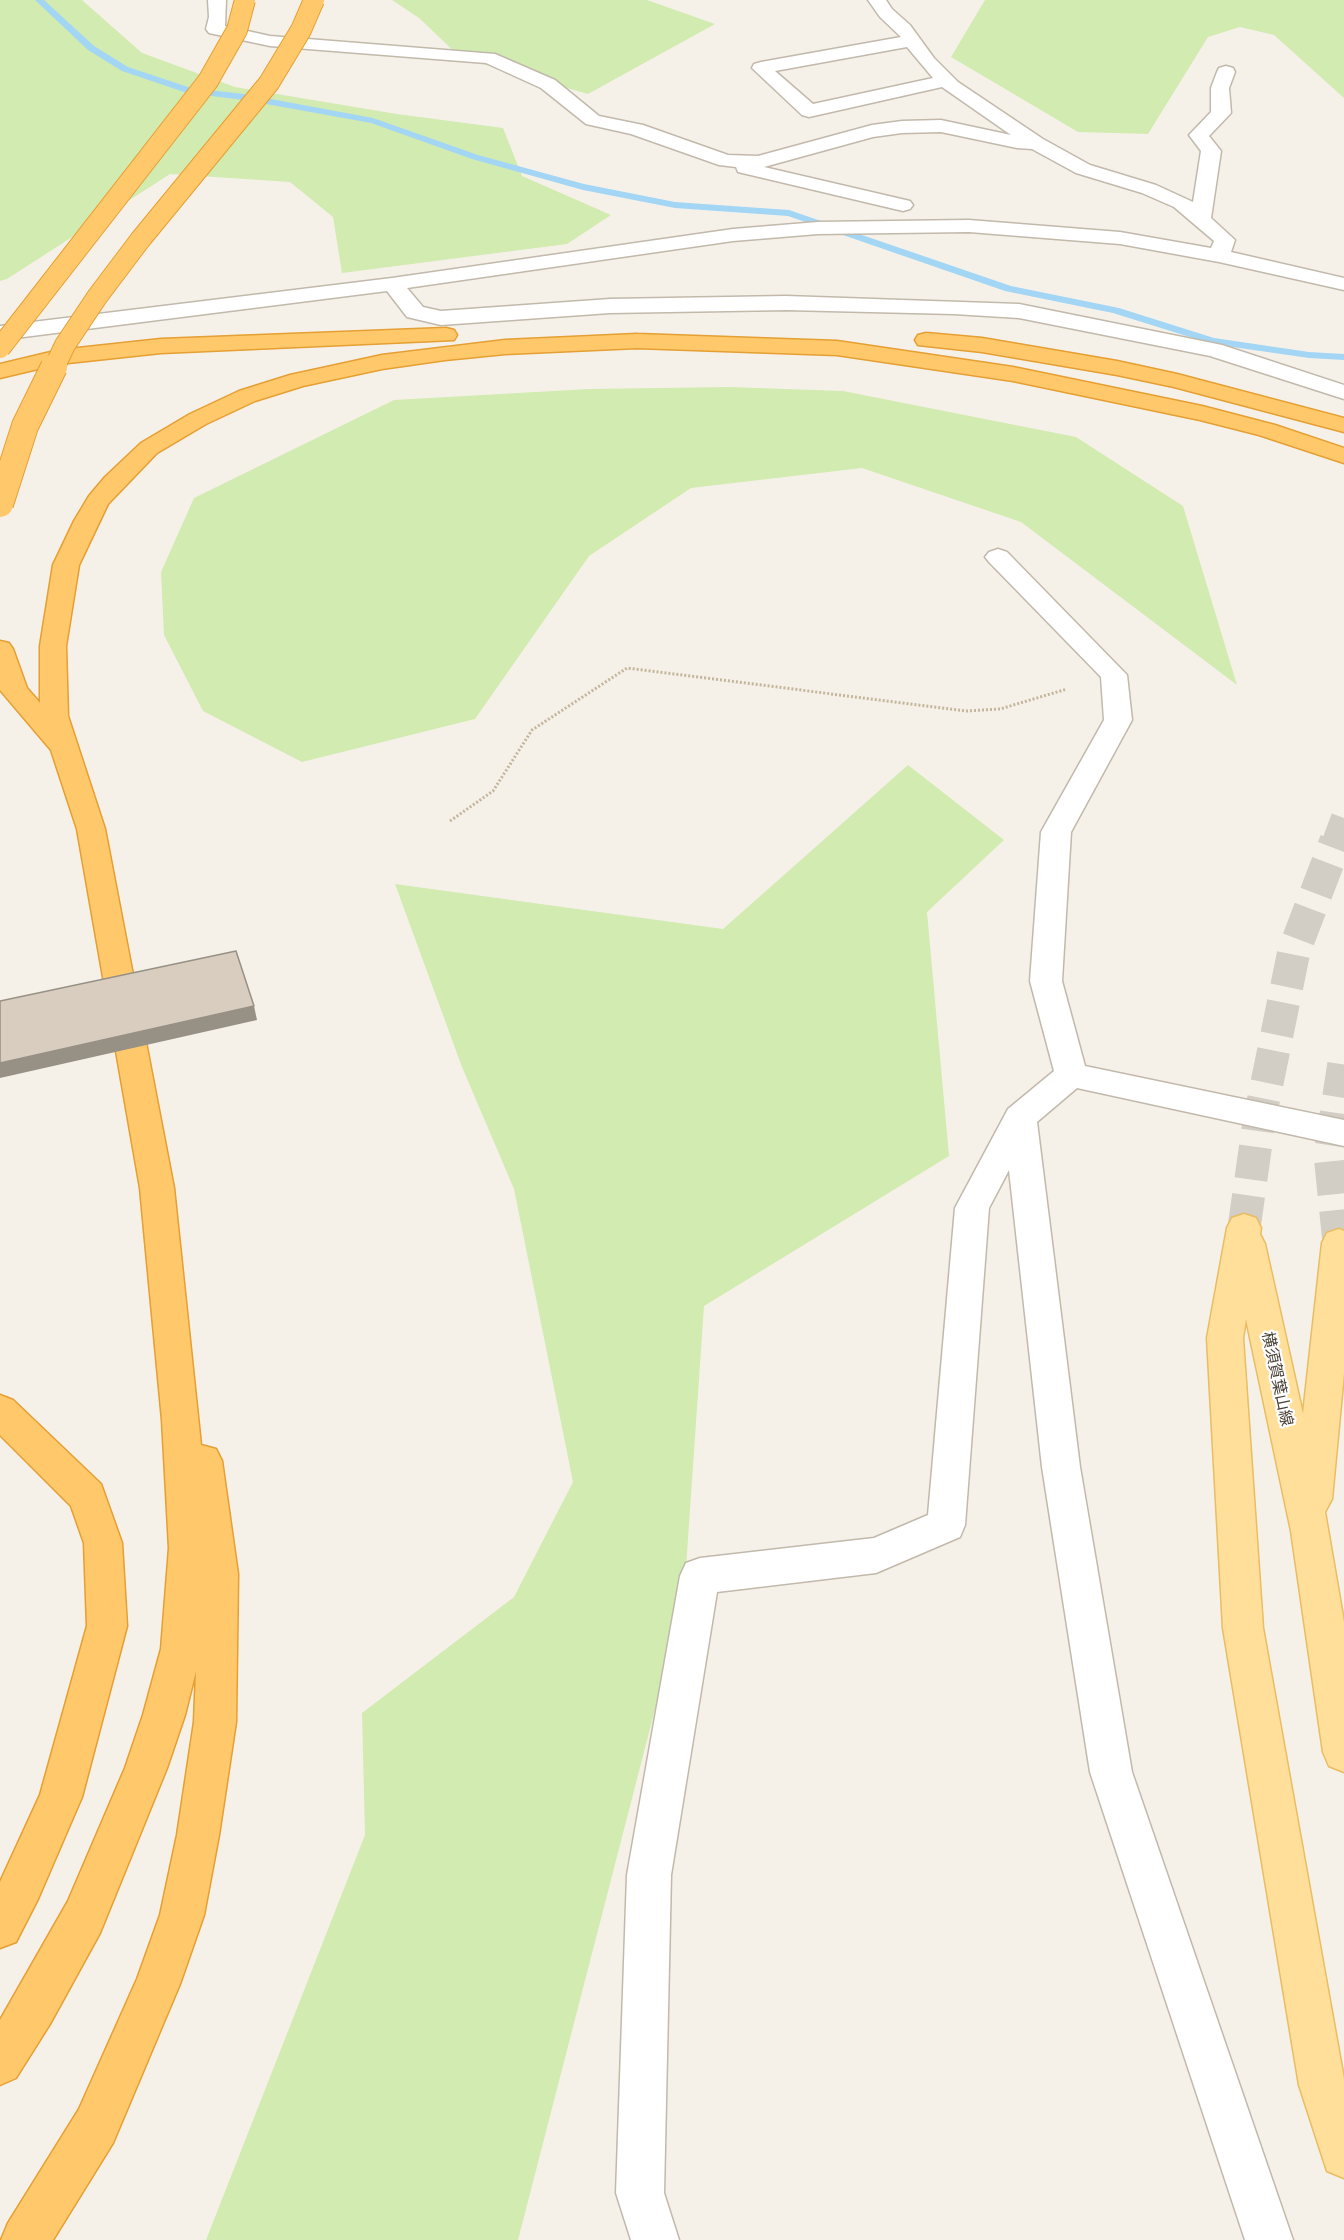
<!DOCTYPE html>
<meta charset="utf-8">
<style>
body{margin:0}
canvas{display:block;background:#f5f1e9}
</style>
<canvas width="1344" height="2240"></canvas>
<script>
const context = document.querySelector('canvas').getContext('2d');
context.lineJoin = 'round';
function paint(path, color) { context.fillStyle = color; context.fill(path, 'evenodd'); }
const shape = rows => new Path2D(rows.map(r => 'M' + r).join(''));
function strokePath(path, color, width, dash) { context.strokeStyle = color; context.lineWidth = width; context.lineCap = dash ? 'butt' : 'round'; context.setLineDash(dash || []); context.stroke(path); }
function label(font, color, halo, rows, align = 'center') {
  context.font = font + ' Inter,"Noto Sans JP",sans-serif'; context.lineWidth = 4.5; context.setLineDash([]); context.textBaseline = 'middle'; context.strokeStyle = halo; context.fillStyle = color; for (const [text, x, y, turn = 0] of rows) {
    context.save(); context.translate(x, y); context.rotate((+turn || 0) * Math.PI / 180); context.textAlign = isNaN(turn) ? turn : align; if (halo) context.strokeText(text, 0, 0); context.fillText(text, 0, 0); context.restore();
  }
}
paint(shape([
 [0,0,82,0,142,53,235,87,397,114,503,128,522,176,611,215,567,244,342,273,333,217,290,182,170,174,7,279,0,281],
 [392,0,647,0,715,24,588,94,461,58,419,18],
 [985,0,1344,0,1344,98,1274,35,1240,27,1208,37,1148,134,1078,132,951,57],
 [729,387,843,391,1076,437,1183,506,1237,685,1021,522,862,468,691,488,589,556,475,719,302,762,203,711,164,635,161,572,194,498,394,400,589,389],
 [908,765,1004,840,927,912,949,1156,704,1306,684,1597,518,2240,206,2240,365,1835,362,1713,514,1597,573,1482,514,1189,462,1067,395,884,723,929]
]), '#d2ebb0');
paint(shape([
 [35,0,44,0,94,46,128,67,191,88,244,94,373,118,478,155,584,184,675,202,789,210,1011,286,1119,308,1214,338,1309,352,1344,354,1344,360,1309,358,1212,344,1113,313,1005,291,788,216,675,208,583,190,472,159,371,123,244,100,187,93,122,71,88,50,35,0]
]), '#a3d6f4');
strokePath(shape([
 [1335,842,1344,818]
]), '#d3cec5', 26, [26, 13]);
strokePath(shape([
 [1244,1228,1259,1122,1294,951,1336,841],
 [1339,1243,1330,1154,1344,1063]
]), '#d3cec5', 33, [33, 16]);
const minor = shape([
 [208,0,226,0,225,26,270,36,495,54,555,80,599,116,643,125,728,155,758,156,872,125,902,121,941,120,1011,135,942,87,809,117,802,115,752,68,754,64,761,62,901,37,880,17,868,0,886,0,892,9,910,25,934,58,958,82,1043,139,1090,165,1156,185,1193,202,1201,151,1189,135,1211,112,1211,88,1217,72,1219,68,1226,66,1233,68,1235,72,1229,88,1231,113,1209,136,1221,151,1211,218,1235,240,1231,252,1344,278,1344,290,1219,262,1120,244,969,232,818,234,733,241,407,288,423,307,441,311,610,299,786,296,1019,304,1222,345,1344,385,1344,399,1210,356,1019,318,954,314,786,310,610,313,441,325,407,317,387,291,0,340,0,326,392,278,733,229,818,222,969,220,1120,232,1211,248,1214,241,1174,207,1142,193,1076,173,1032,149,1017,148,941,132,902,133,873,137,764,167,910,201,913,205,910,209,903,211,738,172,736,167,719,165,631,134,586,124,541,88,486,63,270,46,209,33,206,29,209,17,208,0],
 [907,47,933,78,813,104,775,71,907,47],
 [998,549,1007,552,1127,675,1132,720,1071,832,1062,981,1085,1066,1344,1120,1344,1146,1077,1088,1037,1122,1080,1467,1132,1772,1293,2240,1245,2240,1090,1772,1042,1467,1009,1170,989,1208,965,1525,960,1537,876,1573,717,1592,671,1875,664,2193,679,2240,631,2240,616,2193,627,1875,680,1576,686,1563,700,1558,874,1538,928,1515,955,1208,1008,1109,1054,1071,1030,981,1041,832,1104,720,1101,677,989,562,985,557,989,552,998,549]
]);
const major = shape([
 [1244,1214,1256,1218,1261,1228,1260,1234,1265,1244,1303,1414,1322,1243,1327,1233,1339,1229,1344,1231,1344,1373,1332,1499,1325,1512,1344,1622,1344,1772,1329,1766,1323,1752,1291,1531,1246,1319,1243,1338,1263,1628,1344,2079,1344,2178,1327,2171,1299,2085,1223,1628,1207,1338,1227,1228,1232,1218,1244,1214]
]);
const highway = shape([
 [446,328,454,330,457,335,454,340,161,353,59,364,0,378,0,364,59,350,161,339,446,328],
 [926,333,982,338,1117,361,1177,374,1344,418,1344,432,1174,387,1117,375,982,352,918,345,915,340,918,335,926,333],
 [637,334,837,341,1013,367,1202,406,1275,425,1344,448,1344,463,1259,435,1200,420,1013,381,837,355,637,348,505,354,445,360,382,369,303,386,255,401,206,424,157,453,108,504,79,565,66,646,68,716,105,829,174,1188,201,1445,216,1449,222,1461,238,1574,236,1722,219,1835,204,1915,180,1984,113,2143,53,2240,1,2240,8,2223,79,2109,137,1979,160,1915,177,1835,194,1722,196,1671,185,1715,167,1768,100,1933,50,2024,16,2078,0,2085,0,2020,68,1901,125,1768,143,1715,161,1649,169,1548,162,1420,140,1188,77,829,51,750,0,690,0,641,9,643,13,649,27,688,40,703,40,646,53,565,74,521,89,496,105,477,141,443,190,414,239,391,290,375,382,355,505,340,637,334],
 [0,1395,13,1400,101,1484,122,1543,127,1626,82,1797,38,1899,16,1942,0,1948,0,1882,40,1795,87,1626,84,1543,71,1506,0,1435,0,1395]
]);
strokePath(minor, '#c2b9ab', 3);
strokePath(major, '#eabd62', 3);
strokePath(highway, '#e69f33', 3);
strokePath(shape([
 [450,821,493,791,532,730,627,668,966,711,1000,709,1067,689]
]), '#c4b59b', 3, [2, 2]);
paint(minor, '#fff');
paint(major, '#ffdf99');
paint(highway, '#ffc96b');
const highwayBridgeFar1 = shape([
 [0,348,208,81,237,30,245,0],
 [54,368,65,345,97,297,140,240,269,83,301,30,314,0]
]);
const highwayBridge = shape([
 [0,504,25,426,54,367]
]);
strokePath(highwayBridgeFar1, '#e69f33', 22, []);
strokePath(highwayBridge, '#e69f33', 28, []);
strokePath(highwayBridgeFar1, '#ffc96b', 20);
strokePath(highwayBridge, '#ffc96b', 26);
paint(shape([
 [254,1006,257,1020,0,1078,0,1063]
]), '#979085');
const building = shape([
 [236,951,254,1006,0,1063,0,1001,236,951]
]);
paint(building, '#d8cdbe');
strokePath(building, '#979085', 1.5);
label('16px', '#4a4237', '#fff', [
 ["横須賀葉山線",1277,1379,78]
]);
</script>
